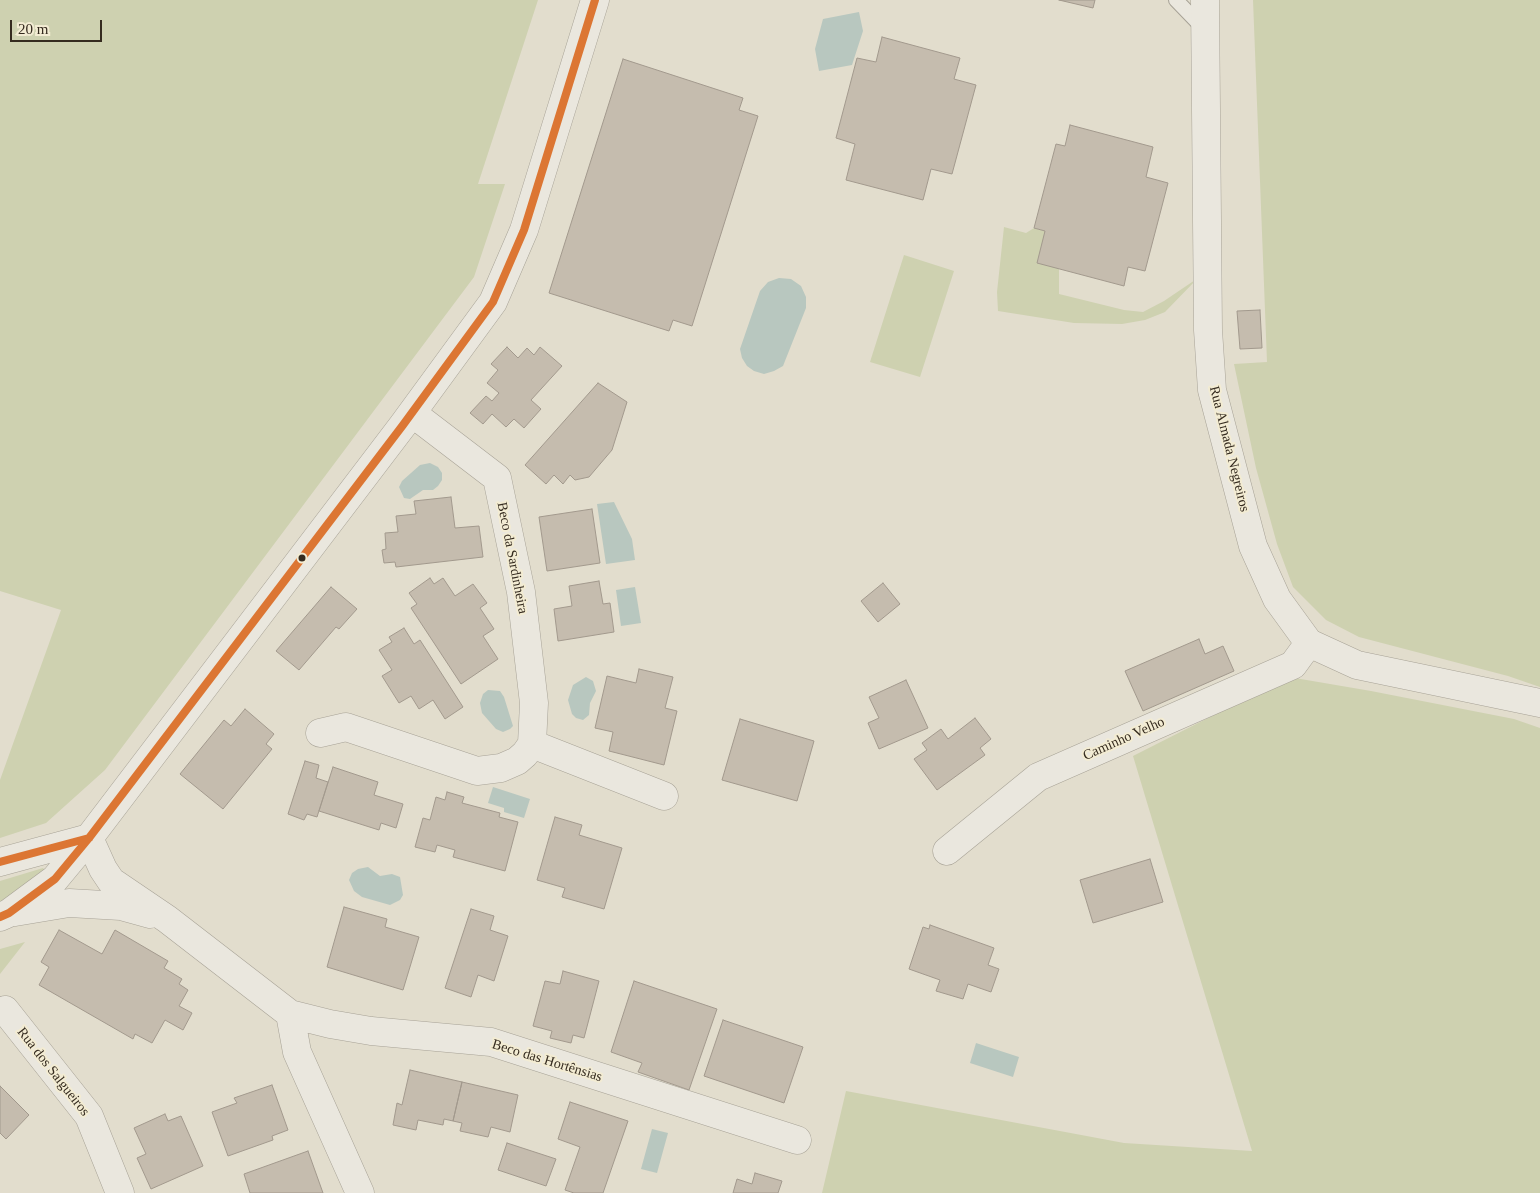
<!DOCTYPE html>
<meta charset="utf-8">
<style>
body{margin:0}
#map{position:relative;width:1540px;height:1193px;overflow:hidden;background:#e2ddcd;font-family:"Times New Roman",serif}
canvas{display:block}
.scale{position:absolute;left:10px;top:20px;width:92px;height:22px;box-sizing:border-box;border:2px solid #352b1f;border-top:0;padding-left:6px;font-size:15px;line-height:18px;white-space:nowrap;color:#352b1f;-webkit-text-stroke:4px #f3ecd3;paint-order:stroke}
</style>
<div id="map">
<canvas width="1540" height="1193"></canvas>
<div class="scale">20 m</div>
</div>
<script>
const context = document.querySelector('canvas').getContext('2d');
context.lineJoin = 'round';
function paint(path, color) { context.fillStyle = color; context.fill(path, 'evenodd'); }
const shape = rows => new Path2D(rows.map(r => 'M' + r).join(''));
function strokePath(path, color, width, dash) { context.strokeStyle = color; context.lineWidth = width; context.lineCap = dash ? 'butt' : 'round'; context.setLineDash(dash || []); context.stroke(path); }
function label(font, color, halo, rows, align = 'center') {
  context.font = font + ' "Times New Roman",serif'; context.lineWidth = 4; context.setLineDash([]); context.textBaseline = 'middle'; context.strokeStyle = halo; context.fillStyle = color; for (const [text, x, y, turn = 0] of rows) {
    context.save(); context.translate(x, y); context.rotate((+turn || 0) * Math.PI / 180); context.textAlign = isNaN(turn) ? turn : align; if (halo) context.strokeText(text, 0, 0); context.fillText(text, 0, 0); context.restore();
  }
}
paint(shape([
 [0,0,538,0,478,184,505,184,474,277,105,770,46,823,0,838,0,780,61,610,0,591],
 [1253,0,1540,0,1540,687,1508,676,1359,637,1326,620,1293,587,1277,544,1256,468,1234,364,1267,362],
 [1004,227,1026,233,1034,228,1045,231,1059,269,1059,294,1124,310,1143,312,1164,301,1198,278,1165,312,1145,320,1122,324,1074,323,998,311,997,292],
 [904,255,954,271,920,377,870,362],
 [1289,677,1371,691,1514,719,1540,728,1540,1193,822,1193,846,1091,1124,1143,1252,1151,1133,756],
 [43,868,46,872,0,906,0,881],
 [25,942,0,974,0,949]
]), '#ced1b0');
paint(shape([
 [859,12,863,31,852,65,819,71,815,49,823,19],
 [779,278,791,279,801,286,806,297,806,308,783,366,774,371,764,374,754,371,747,366,742,358,740,349,760,291,768,282],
 [430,463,438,467,442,473,442,480,438,486,433,490,423,490,410,499,404,498,399,487,402,481,420,465],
 [614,502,632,539,635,560,606,564,597,504],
 [635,587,641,623,621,626,616,590],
 [586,677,593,681,596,691,590,703,589,715,583,720,576,718,572,714,568,700,573,685],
 [488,690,500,691,504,697,513,726,510,729,503,732,496,729,482,713,480,703,483,694],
 [493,787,530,799,524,818,504,812,504,808,488,803],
 [368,867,380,876,392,874,400,877,403,895,400,900,390,905,362,897,354,891,349,880,352,873,358,869],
 [976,1043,1019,1057,1013,1077,970,1063],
 [652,1129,668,1133,657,1173,641,1169]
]), '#b8c7bf');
const building = shape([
 [1059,0,1095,0,1093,8,1059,0],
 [882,37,960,58,954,79,976,85,952,174,931,169,923,200,846,180,855,144,836,138,857,58,876,62,882,37],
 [623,59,743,98,739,110,758,116,692,326,673,320,669,331,549,293,623,59],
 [1070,125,1153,147,1146,177,1168,183,1145,271,1128,267,1124,286,1037,263,1045,231,1034,228,1056,144,1065,146,1070,125],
 [1260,310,1262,348,1240,349,1237,311,1260,310],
 [507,347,518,358,527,348,534,355,540,347,562,366,531,400,541,409,524,428,514,419,506,427,492,414,483,424,470,413,486,396,492,401,499,393,487,383,498,370,491,364,507,347],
 [598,383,627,402,612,450,589,477,575,480,570,475,563,484,554,475,546,484,525,465,598,383],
 [451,497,455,528,479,526,483,557,396,567,395,562,384,563,382,550,386,549,385,533,398,532,396,516,416,514,414,501,451,497],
 [592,509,600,563,547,571,539,517,592,509],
 [430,578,434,584,443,578,455,596,473,584,487,603,480,608,494,629,483,636,498,659,461,684,411,608,417,604,409,593,430,578],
 [599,581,603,604,610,603,614,632,558,641,554,609,572,606,569,586,599,581],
 [883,583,900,604,878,622,861,601,883,583],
 [331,587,357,609,339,629,336,627,299,670,276,651,331,587],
 [404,628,414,644,420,640,463,707,445,719,433,700,419,709,411,696,399,703,382,676,392,670,379,650,392,642,389,637,404,628],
 [1199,639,1205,654,1223,646,1234,671,1143,711,1125,671,1199,639],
 [639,669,673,677,665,708,677,711,664,765,609,751,613,732,595,728,607,676,636,683,639,669],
 [906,680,928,728,879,749,868,723,879,718,869,697,906,680],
 [245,709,274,734,266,744,272,749,223,809,180,774,224,720,231,726,245,709],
 [975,718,991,739,980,748,985,755,937,790,914,759,927,750,922,743,941,729,948,739,975,718],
 [740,719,814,741,797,801,722,780,740,719],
 [305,761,319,765,316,778,328,782,317,817,307,814,304,820,288,814,305,761],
 [333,767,378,782,374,795,403,804,396,828,381,823,379,830,319,811,333,767],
 [447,792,464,797,462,803,500,813,499,817,518,822,505,871,453,857,455,850,437,845,435,852,415,847,423,818,430,820,436,797,445,800,447,792],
 [555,817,582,825,579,835,622,848,604,909,562,897,565,888,537,880,555,817],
 [1150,859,1163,902,1093,923,1080,880,1150,859],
 [344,907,387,919,385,927,419,937,403,990,327,967,344,907],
 [471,909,494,916,490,930,508,936,494,981,478,975,471,997,445,988,471,909],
 [930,925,994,948,988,965,999,969,991,992,968,984,963,999,936,991,940,980,909,969,923,927,929,929,930,925],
 [59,930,102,954,115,930,168,961,164,968,182,979,179,984,188,990,179,1006,192,1013,183,1030,165,1020,152,1043,135,1034,133,1039,39,985,49,967,41,962,59,930],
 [563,971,599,981,584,1038,573,1035,571,1043,550,1038,552,1031,533,1026,545,981,560,984,563,971],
 [634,981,717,1009,689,1090,638,1072,642,1063,611,1052,634,981],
 [723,1020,803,1047,784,1103,704,1076,723,1020],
 [410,1070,462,1082,453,1121,444,1119,443,1125,418,1120,416,1130,393,1125,397,1103,402,1105,410,1070],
 [462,1082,518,1095,510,1132,491,1127,488,1137,460,1131,462,1123,453,1121,462,1082],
 [272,1085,288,1130,272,1136,273,1140,228,1156,212,1112,237,1103,234,1098,272,1085],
 [0,1086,29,1115,6,1139,0,1133,0,1086],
 [570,1102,628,1121,603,1193,574,1193,565,1190,580,1147,558,1139,570,1102],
 [165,1114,168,1121,181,1116,203,1166,151,1189,137,1158,146,1154,134,1128,165,1114],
 [507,1143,556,1159,546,1186,498,1170,507,1143],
 [308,1151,323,1193,250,1193,244,1174,308,1151],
 [755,1173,782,1181,778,1193,733,1193,737,1179,752,1184,755,1173]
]);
paint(building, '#c5bcae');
strokePath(building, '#a2998d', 1);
const lane = shape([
 [1176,0,1203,28]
]);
const street = shape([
 [1205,0,1208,330,1212,390,1253,546,1277,599,1309,643,1357,665,1540,703],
 [320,733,346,727,477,771,501,768,517,761,525,754,532,744,534,703,521,592,497,478,412,413],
 [532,744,664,796],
 [89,838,103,869,111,881,167,919,290,1014,330,1024,371,1031,491,1042,797,1140],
 [947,851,1038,777,1293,665,1309,643],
 [0,862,89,838],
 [15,912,69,903,121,906,150,914],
 [0,917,9,913,55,879,89,838,403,425,493,302,524,230,595,0],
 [5,1010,89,1116,120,1193],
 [290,1014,297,1052,360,1193]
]);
strokePath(lane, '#a7a296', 16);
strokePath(street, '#a7a296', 29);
strokePath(lane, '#eae7de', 14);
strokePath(street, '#eae7de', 28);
strokePath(shape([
 [0,862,89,838],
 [0,917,9,913,55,879,89,838,403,425,493,302,524,230,595,0]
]), '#dc7633', 8);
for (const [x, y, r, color] of [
 [302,558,4.5,"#352b1f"]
]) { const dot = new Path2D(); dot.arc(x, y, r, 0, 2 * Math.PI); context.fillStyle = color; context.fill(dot); strokePath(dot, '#f3ecd3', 2); }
label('14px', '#352b1f', '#f3ecd3', [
 ["Rua Almada Negreiros",1229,449,76],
 ["Beco da Sardinheira",512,558,79],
 ["Caminho Velho",1124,739,-24],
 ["Beco das Hortênsias",547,1061,17],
 ["Rua dos Salgueiros",53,1072,52]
]);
</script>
